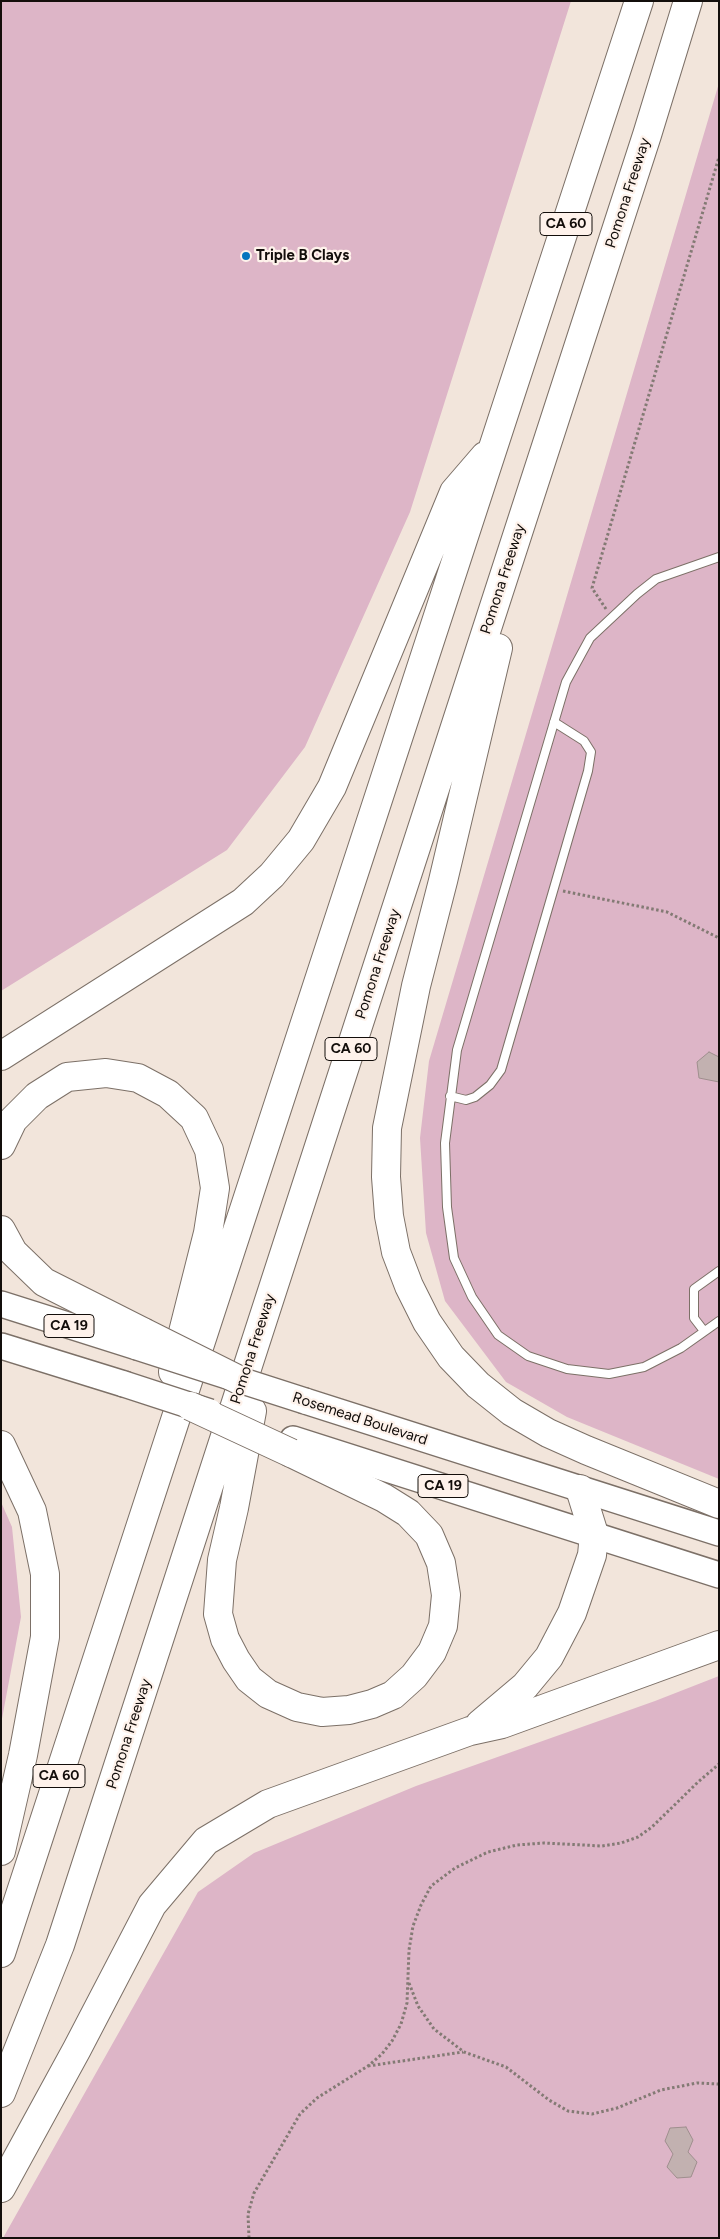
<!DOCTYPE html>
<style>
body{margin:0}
#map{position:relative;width:720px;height:2239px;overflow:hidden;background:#f2e5db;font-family:Figtree,sans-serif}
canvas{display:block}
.frame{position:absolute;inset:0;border:2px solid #130e0b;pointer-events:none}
</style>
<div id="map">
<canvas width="720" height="2239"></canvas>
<div class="frame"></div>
</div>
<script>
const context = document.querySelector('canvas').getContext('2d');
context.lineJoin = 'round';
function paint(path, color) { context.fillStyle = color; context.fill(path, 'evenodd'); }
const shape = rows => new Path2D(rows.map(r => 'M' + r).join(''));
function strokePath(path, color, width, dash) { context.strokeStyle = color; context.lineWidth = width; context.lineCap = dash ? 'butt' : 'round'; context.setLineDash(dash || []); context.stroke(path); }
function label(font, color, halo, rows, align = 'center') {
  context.font = font + ' Figtree,sans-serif'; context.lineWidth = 4.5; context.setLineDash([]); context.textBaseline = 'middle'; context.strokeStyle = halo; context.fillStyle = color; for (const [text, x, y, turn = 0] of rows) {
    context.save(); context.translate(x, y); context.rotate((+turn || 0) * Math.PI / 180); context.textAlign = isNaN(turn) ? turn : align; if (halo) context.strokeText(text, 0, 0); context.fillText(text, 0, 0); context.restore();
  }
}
paint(shape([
 [1,1,571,1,410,512,305,747,227,850,1,991],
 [719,83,719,1479,567,1417,506,1382,445,1301,426,1233,420,1138,429,1061],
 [1,1502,12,1527,21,1617,1,1724],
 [719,1676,719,2238,3,2238,198,1892,254,1853,416,1786,655,1701]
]), '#ddb5c7');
const building = shape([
 [709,1052,719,1057,719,1082,699,1078,697,1062,709,1052],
 [686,2127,693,2140,688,2152,697,2162,691,2177,677,2178,667,2167,673,2154,665,2141,670,2128,686,2127]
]);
paint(building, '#c2b1b0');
strokePath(building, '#9f8f8e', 1);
const service = shape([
 [719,557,656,579,637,594,590,638,566,682,457,1050,445,1143,447,1207,454,1258,472,1297,498,1335,528,1356,567,1369,609,1374,644,1367,681,1348,719,1321],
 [450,1096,466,1100,475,1097,490,1085,501,1070,588,771,591,752,584,741,554,722],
 [704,1331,694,1318,694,1289,719,1271]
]);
const primary = shape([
 [1,1304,137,1347],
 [1,1346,124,1384],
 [305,1401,719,1533],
 [293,1439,719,1575]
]);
const motorway = shape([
 [498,648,443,881,416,986,387,1128,386,1177,389,1216,396,1252,409,1286,427,1322,451,1357,478,1385,512,1412,548,1433,586,1450,719,1504],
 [1,1056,243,902,272,875,301,840,332,787,454,492,485,456],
 [1,1145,13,1120,37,1096,67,1077,106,1073,138,1078,168,1094,194,1118,209,1150,215,1188,208,1233,173,1372],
 [1,1230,13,1252,44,1282,143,1332],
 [252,1411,234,1508,222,1560,218,1614,225,1639,236,1660,249,1679,268,1694,297,1707,322,1712,349,1710,372,1704,393,1695,414,1676,432,1652,443,1626,446,1595,441,1563,429,1535,408,1513,384,1498,291,1453],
 [1,1445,32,1511,45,1574,45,1637,23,1755,1,1851],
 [480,1724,525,1686,549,1657,572,1613,592,1555,594,1534,580,1489],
 [1,1953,639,1],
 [1,2093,60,1945,647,135,688,1],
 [1,2188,77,2049,152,1905,206,1841,268,1804,470,1731,502,1724,719,1645]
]);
strokePath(service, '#7c7067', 10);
strokePath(primary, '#7c7067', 28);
strokePath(motorway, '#7c7067', 30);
strokePath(shape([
 [606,609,592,588,719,157],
 [563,891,667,912,719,938],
 [409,1983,418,2006,434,2029,464,2052,506,2067,549,2100,568,2111,592,2114,617,2108,661,2090,697,2083,719,2084],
 [368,2066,463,2052],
 [249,2238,248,2214,254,2193,300,2114,317,2098,368,2066,382,2054,392,2041,401,2024,407,2003,409,1950,413,1926,421,1905,431,1886,455,1868,488,1852,517,1845,544,1843,602,1846,621,1843,638,1837,652,1827,698,1782,719,1764]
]), '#837a74', 3, [2.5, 2.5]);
strokePath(service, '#fff', 8);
strokePath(primary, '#fff', 25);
strokePath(motorway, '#fff', 28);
const primaryBridge = shape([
 [137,1347,305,1401],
 [124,1384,210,1412]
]);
const motorwayBridge = shape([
 [143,1332,239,1380],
 [190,1406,291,1453]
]);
strokePath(primaryBridge, '#7c7067', 28, []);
strokePath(motorwayBridge, '#7c7067', 30, []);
strokePath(primaryBridge, '#fff', 25);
strokePath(motorwayBridge, '#fff', 28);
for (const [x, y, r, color] of [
 [246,256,5,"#0574be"]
]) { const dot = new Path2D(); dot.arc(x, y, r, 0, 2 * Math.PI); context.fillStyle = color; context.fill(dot); strokePath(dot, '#fef2eb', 2); }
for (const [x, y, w] of [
 [566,224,52],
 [351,1049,52],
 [69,1326,50],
 [443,1486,50],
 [59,1776,52]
]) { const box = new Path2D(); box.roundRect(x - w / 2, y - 11.5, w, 23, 4); context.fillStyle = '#fef2eb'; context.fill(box); strokePath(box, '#130e0b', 1); }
label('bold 14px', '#130e0b', null, [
 ["CA 60",566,224],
 ["CA 60",351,1049],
 ["CA 19",69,1326],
 ["CA 19",443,1486],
 ["CA 60",59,1776]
]);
label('15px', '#130e0b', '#fef2eb', [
 ["Pomona Freeway",628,193,-72],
 ["Pomona Freeway",503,579,-72],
 ["Pomona Freeway",378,964,-72],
 ["Pomona Freeway",253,1349,-72],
 ["Rosemead Boulevard",360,1419,18],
 ["Pomona Freeway",129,1734,-72]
]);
label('bold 15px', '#130e0b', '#fef2eb', [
 ["Triple B Clays",256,256]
], 'left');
</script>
